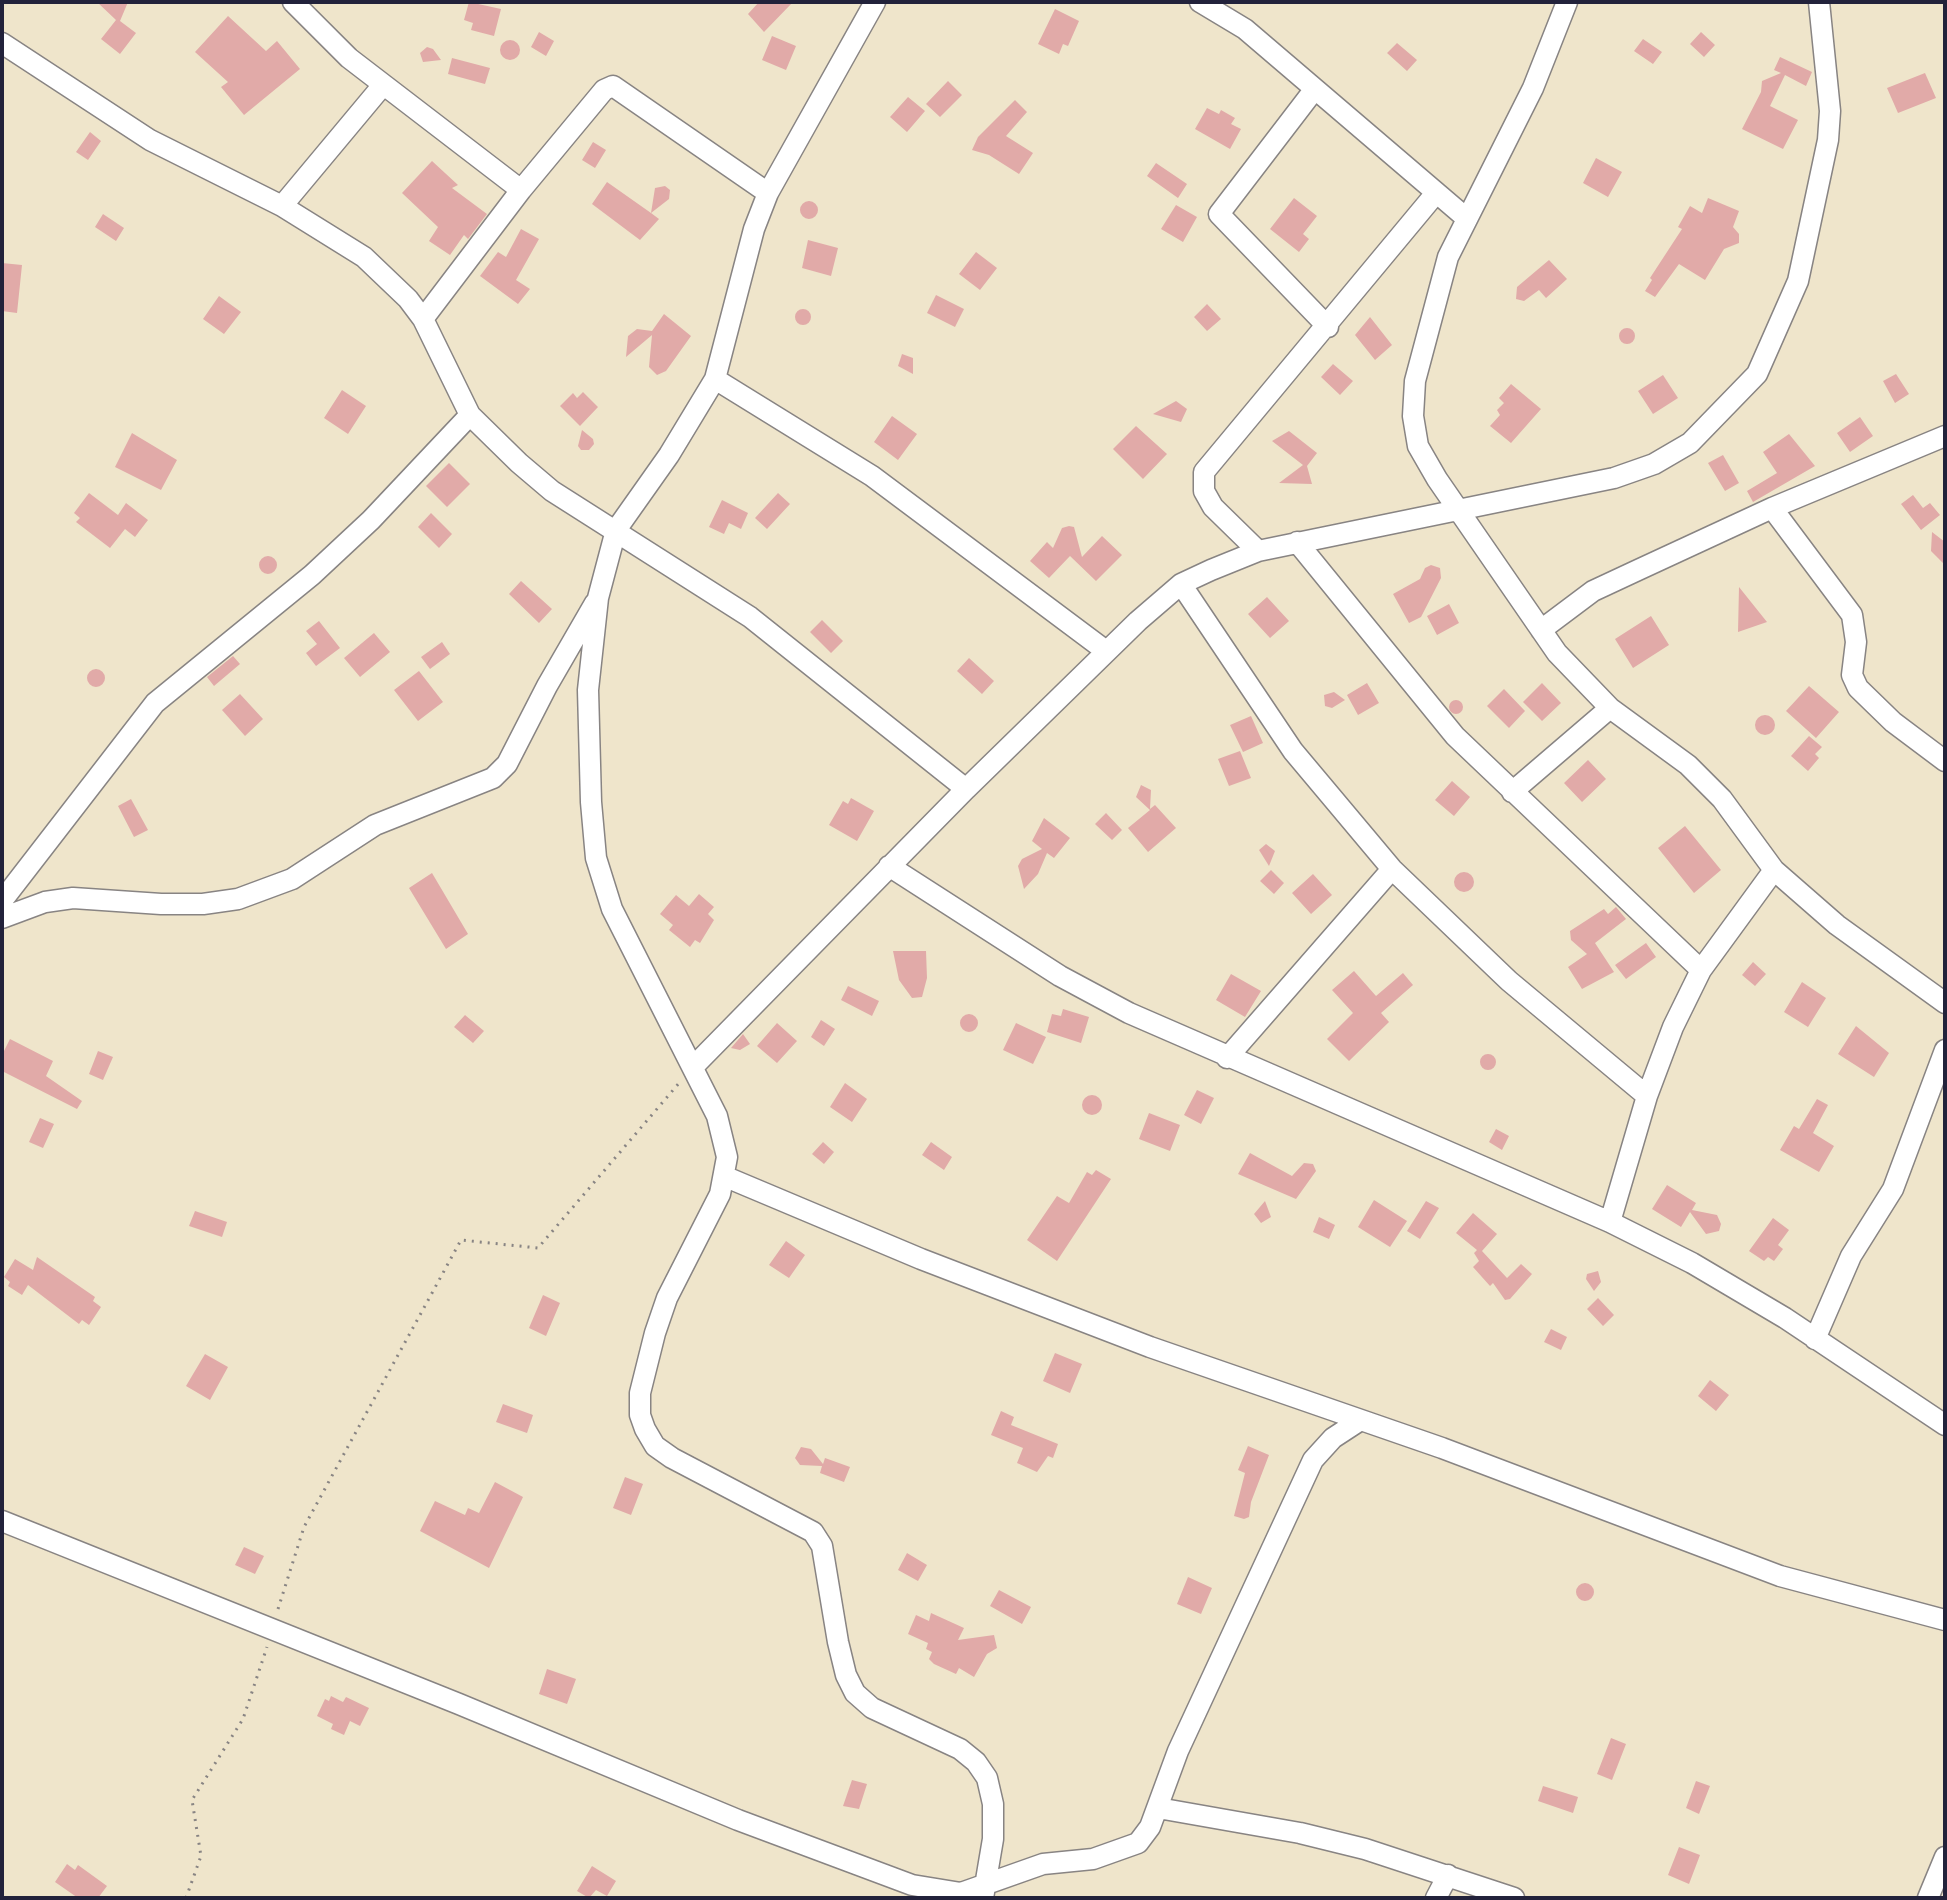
<!DOCTYPE html>
<style>
body{margin:0}
#map{position:relative;width:1947px;height:1900px;overflow:hidden;background:#efe5cb;font-family:"Shantell Sans",sans-serif}
canvas{display:block}
.frame{position:absolute;inset:0;border:4px solid #22223b;pointer-events:none}
</style>
<div id="map">
<canvas width="1947" height="1900"></canvas>
<div class="frame"></div>
</div>
<script>
const context = document.querySelector('canvas').getContext('2d');
context.lineJoin = 'round';
function paint(path, color) { context.fillStyle = color; context.fill(path, 'evenodd'); }
const shape = rows => new Path2D(rows.map(r => 'M' + r).join(''));
function strokePath(path, color, width, dash) { context.strokeStyle = color; context.lineWidth = width; context.lineCap = dash ? 'butt' : 'round'; context.setLineDash(dash || []); context.stroke(path); }
paint(shape([
 [97,2,128,2,120,21,136,33,120,54,101,39,116,20],
 [469,2,501,9,494,36,471,30,473,23,464,20],
 [759,2,793,2,764,32,748,14],
 [1055,9,1079,21,1068,46,1063,44,1059,54,1038,44],
 [228,16,266,51,277,41,300,69,244,115,221,87,228,82,195,52],
 [539,32,554,41,546,56,531,47],
 [1701,32,1715,45,1704,57,1690,44],
 [772,36,796,46,786,70,762,60],
 [1643,39,1662,52,1653,64,1634,51],
 '500 50a10 10 0 1 1 20 0a10 10 0 1 1-20 0Z',
 [1397,43,1417,60,1407,71,1387,53],
 [427,47,433,49,441,60,423,62,420,53],
 [1780,57,1812,72,1806,86,1785,75,1770,106,1798,120,1783,149,1742,129,1761,92,1762,81,1781,73,1774,70],
 [452,58,490,68,485,84,448,74],
 [1925,73,1936,98,1898,113,1887,88],
 [948,81,962,95,940,117,926,104],
 [908,97,925,111,907,132,890,117],
 [1015,100,1027,112,1006,136,1033,153,1019,174,989,155,972,150,978,137],
 [1207,108,1219,114,1221,110,1235,118,1231,124,1241,129,1230,149,1195,129],
 [90,132,101,141,88,160,76,152],
 [593,142,606,150,595,168,582,160],
 [1596,158,1622,172,1608,197,1583,183],
 [432,161,458,185,452,188,487,214,468,239,464,235,450,255,429,241,438,227,402,193],
 [1156,163,1187,184,1178,198,1147,176],
 [607,182,651,213,655,188,665,186,670,190,669,199,651,213,659,219,640,240,592,204],
 [1294,198,1317,216,1303,234,1309,239,1299,252,1270,229],
 [1708,198,1739,211,1733,227,1739,234,1739,243,1724,249,1705,280,1679,264,1655,297,1645,291,1652,280,1650,278,1682,229,1678,227,1690,206,1702,213],
 '800 210a9 9 0 1 1 18 0a9 9 0 1 1-18 0Z',
 [1176,205,1197,217,1183,242,1161,229],
 [103,214,124,228,116,241,95,227],
 [521,229,539,239,516,280,530,289,518,304,480,276,498,252,506,257],
 [808,240,838,248,831,276,802,268],
 [976,252,997,268,980,290,959,274],
 [1549,260,1567,279,1546,298,1539,290,1524,301,1516,299,1517,287],
 [2,263,22,265,17,313,2,311],
 [936,295,964,309,955,327,927,313],
 [219,296,241,312,224,334,203,319],
 [1207,304,1221,319,1207,331,1194,317],
 '795 317a8 8 0 1 1 16 0a8 8 0 1 1-16 0Z',
 [664,314,691,336,666,371,657,375,649,367,652,335,626,357,628,336,637,329,652,331],
 [1370,317,1392,345,1375,360,1355,335],
 '1619 336a8 8 0 1 1 16 0a8 8 0 1 1-16 0Z',
 [902,354,913,358,913,374,898,366],
 [1333,364,1353,381,1340,395,1321,377],
 [1896,374,1909,394,1895,403,1883,381],
 [1663,375,1678,398,1653,414,1638,391],
 [1511,384,1541,409,1511,443,1490,426,1500,415,1497,410,1504,403,1499,398],
 [342,390,366,406,348,434,324,418],
 [583,392,598,407,580,426,560,406,573,393,577,398],
 [1176,401,1187,409,1181,422,1153,414],
 [892,416,917,434,898,460,874,442],
 [1860,417,1873,436,1850,452,1837,433],
 [1136,426,1167,454,1143,479,1113,449],
 [582,430,593,439,594,444,589,450,581,450,578,446],
 [1289,431,1317,453,1307,466,1312,484,1279,483,1303,465,1272,441],
 [132,433,177,460,161,490,115,467],
 [1789,434,1815,466,1753,502,1747,491,1777,473,1763,452],
 [1723,455,1739,483,1725,491,1708,463],
 [449,463,470,484,447,507,426,486],
 [89,493,118,515,126,503,148,520,135,537,125,529,110,548,76,522,80,518,74,513],
 [778,493,790,504,767,529,755,518],
 [1913,495,1923,508,1930,503,1940,515,1921,530,1901,504],
 [722,500,748,513,741,529,729,523,724,534,709,527],
 [431,513,452,534,439,548,418,527],
 [1069,526,1074,527,1082,557,1102,536,1122,555,1096,581,1070,556,1049,578,1030,561,1047,542,1053,548,1062,528],
 [1932,532,1945,542,1945,565,1931,551],
 '259 565a9 9 0 1 1 18 0a9 9 0 1 1-18 0Z',
 [1431,565,1440,568,1441,578,1421,617,1409,623,1393,594,1420,579,1425,568],
 [521,581,552,609,539,623,509,594],
 [1739,587,1767,622,1738,632],
 [1267,597,1289,621,1270,638,1248,614],
 [1449,604,1459,623,1437,635,1427,616],
 [1651,616,1669,645,1633,668,1615,639],
 [822,620,843,641,831,653,810,632],
 [319,621,340,648,316,666,306,653,317,644,306,631],
 [374,633,390,652,360,677,344,658],
 [442,642,450,654,430,669,421,657],
 [233,656,240,664,214,686,207,677],
 [969,658,994,681,982,694,957,671],
 '87 678a9 9 0 1 1 18 0a9 9 0 1 1-18 0Z',
 [419,671,443,702,418,721,394,690],
 [1367,683,1379,703,1358,715,1347,695],
 [1542,683,1561,703,1542,721,1523,702],
 [1809,686,1839,712,1816,738,1786,711],
 [1504,689,1525,711,1509,728,1487,706],
 [1334,692,1345,700,1332,708,1325,706,1324,695],
 [240,694,263,719,245,736,222,710],
 '1449 707a7 7 0 1 1 14 0a7 7 0 1 1-14 0Z',
 '1755 725a10 10 0 1 1 20 0a10 10 0 1 1-20 0Z',
 [1251,716,1263,743,1243,752,1230,725],
 [1809,736,1822,747,1815,754,1819,758,1808,771,1791,756],
 [1240,751,1251,778,1229,786,1218,759],
 [1588,760,1606,779,1582,802,1564,783],
 [1452,781,1470,797,1454,816,1435,800],
 [1141,785,1151,790,1150,809,1155,805,1176,828,1148,852,1128,828,1150,810,1136,797],
 [851,798,874,811,857,841,829,825,843,801,848,804],
 [131,799,148,830,134,837,118,806],
 [1106,813,1122,830,1112,840,1095,824],
 [1044,818,1070,838,1054,858,1047,853,1038,874,1024,889,1018,866,1022,859,1042,849,1032,841],
 [1685,826,1721,870,1694,893,1658,848],
 [1266,844,1275,851,1269,866,1259,850],
 [1271,870,1284,883,1274,894,1260,881],
 '1454 882a10 10 0 1 1 20 0a10 10 0 1 1-20 0Z',
 [432,873,468,934,446,949,409,888],
 [1313,874,1332,895,1311,914,1292,893],
 [699,894,714,907,708,914,714,920,700,943,695,940,690,947,669,930,673,925,660,914,676,895,689,906],
 [1616,907,1626,919,1595,943,1614,972,1582,989,1568,967,1587,954,1571,940,1570,931,1604,909,1608,914],
 [1646,943,1656,957,1626,979,1615,965],
 [893,951,926,951,927,978,922,997,912,998,899,980],
 [1753,962,1766,974,1755,986,1742,975],
 [1354,971,1376,996,1403,973,1413,985,1381,1013,1389,1022,1349,1061,1327,1039,1353,1013,1332,990],
 [1231,974,1261,991,1245,1017,1216,1000],
 [1802,982,1826,998,1808,1027,1784,1012],
 [848,986,879,1001,872,1016,841,1000],
 [1063,1009,1089,1017,1081,1043,1047,1032,1052,1014,1061,1016],
 '960 1023a9 9 0 1 1 18 0a9 9 0 1 1-18 0Z',
 [465,1015,484,1031,473,1043,454,1027],
 [821,1020,835,1029,824,1046,811,1037],
 [777,1023,797,1041,777,1063,757,1046],
 [1016,1023,1046,1037,1033,1064,1003,1050],
 [1856,1026,1889,1053,1874,1077,1838,1054],
 [743,1034,750,1044,740,1050,731,1048],
 [10,1039,53,1061,46,1076,82,1101,77,1109,2,1071,2,1055],
 [98,1051,113,1057,103,1080,89,1074],
 '1480 1062a8 8 0 1 1 16 0a8 8 0 1 1-16 0Z',
 [845,1083,867,1099,852,1122,830,1107],
 [1197,1090,1214,1098,1201,1124,1184,1115],
 '1082 1105a10 10 0 1 1 20 0a10 10 0 1 1-20 0Z',
 [1817,1099,1828,1105,1813,1133,1834,1146,1819,1172,1780,1150,1794,1126,1799,1129],
 [1149,1113,1180,1125,1170,1151,1139,1139],
 [40,1118,54,1124,43,1148,29,1142],
 [1496,1129,1509,1136,1502,1150,1489,1142],
 [823,1142,834,1152,824,1164,812,1154],
 [931,1142,952,1157,944,1170,922,1155],
 [1250,1153,1292,1176,1304,1163,1313,1164,1316,1171,1296,1199,1238,1174],
 [1096,1170,1111,1179,1057,1261,1027,1240,1057,1196,1069,1203,1087,1172,1092,1175],
 [1667,1185,1696,1203,1692,1210,1717,1215,1721,1224,1719,1231,1706,1234,1690,1212,1681,1227,1652,1209],
 [1374,1200,1407,1221,1390,1247,1358,1227],
 [1265,1201,1271,1217,1261,1223,1254,1214],
 [1426,1201,1439,1208,1420,1239,1407,1231],
 [195,1211,227,1222,222,1237,189,1226],
 [1473,1213,1497,1234,1482,1251,1507,1278,1521,1264,1532,1274,1510,1299,1505,1300,1493,1283,1490,1286,1473,1267,1479,1261,1474,1253,1477,1250,1456,1233],
 [1319,1217,1335,1225,1329,1239,1313,1232],
 [1773,1218,1789,1230,1778,1245,1783,1249,1774,1261,1768,1257,1764,1261,1749,1251],
 [786,1241,805,1255,789,1278,769,1265],
 [37,1257,95,1297,93,1301,101,1307,89,1325,82,1320,79,1324,28,1285,22,1295,8,1286,10,1282,4,1277,15,1259,33,1270],
 [1598,1271,1601,1282,1594,1291,1586,1279,1587,1274],
 [543,1295,560,1303,546,1336,529,1328],
 [1598,1298,1614,1315,1603,1326,1587,1309],
 [1551,1329,1567,1337,1561,1350,1544,1342],
 [1055,1353,1082,1364,1070,1393,1043,1381],
 [205,1354,228,1367,210,1400,186,1386],
 [1710,1380,1729,1395,1716,1411,1698,1396],
 [503,1404,533,1415,527,1433,496,1422],
 [1001,1411,1014,1417,1011,1425,1058,1444,1053,1458,1048,1456,1037,1472,1017,1463,1023,1448,991,1435],
 [1248,1446,1269,1455,1251,1502,1249,1517,1244,1519,1234,1516,1245,1473,1238,1470],
 [801,1447,811,1449,823,1464,825,1458,850,1467,844,1482,820,1473,822,1466,800,1465,795,1458],
 [625,1477,643,1484,631,1515,613,1508],
 [495,1482,523,1497,489,1568,420,1531,435,1501,465,1515,468,1508,479,1513],
 [244,1547,264,1556,255,1574,235,1565],
 [907,1553,927,1565,918,1581,898,1570],
 [1188,1577,1212,1588,1201,1614,1177,1604],
 '1576 1592a9 9 0 1 1 18 0a9 9 0 1 1-18 0Z',
 [999,1590,1031,1607,1022,1624,990,1606],
 [931,1613,964,1628,958,1640,994,1635,997,1648,987,1654,974,1677,959,1668,956,1674,934,1664,929,1659,932,1652,926,1649,928,1643,908,1634,916,1615,929,1621],
 [547,1669,576,1679,567,1704,539,1694],
 [331,1696,343,1702,346,1697,369,1708,360,1726,350,1721,344,1735,331,1729,333,1724,317,1716,325,1699,329,1701],
 [1611,1738,1626,1744,1612,1780,1597,1774],
 [852,1780,867,1784,859,1809,843,1806],
 [1696,1781,1710,1786,1699,1814,1686,1808],
 [1543,1786,1578,1797,1573,1813,1538,1801],
 [1679,1847,1700,1855,1689,1884,1668,1875],
 [67,1864,75,1870,78,1865,107,1886,98,1898,78,1898,55,1882],
 [592,1866,616,1881,607,1896,596,1890,589,1898,577,1891]
]), '#e1aaa8');
const minor = shape([
 [293,2,349,58,521,190,604,90,613,86,768,193],
 [875,2,768,193,754,229,715,379,669,455,616,530,598,598,588,690,591,802,596,858,612,909,717,1116,727,1157,720,1194,667,1298,655,1333,640,1393,640,1415,645,1429,655,1446,672,1458,813,1532,822,1546,838,1642,846,1675,855,1693,872,1708,960,1749,976,1762,987,1778,993,1804,993,1839,983,1898],
 [1200,2,1245,29,1465,217],
 [1567,2,1533,88,1448,257,1415,381,1413,416,1418,446,1437,479,1557,653,1610,708,1688,765,1722,799,1774,870],
 [2,43,150,140,282,206,364,257,408,299,423,319,470,415,519,463,552,491,750,617,966,789,1138,621,1181,584,1211,570,1258,551,1614,478,1654,464,1690,443,1757,374,1798,281,1828,140,1830,111,1819,2],
 [1314,90,1219,214,1328,327],
 [282,206,383,85],
 [423,319,521,190],
 [715,379,872,476,1106,651],
 [1772,508,1852,615,1856,642,1852,675,1858,688,1893,722,1945,761],
 [1297,542,1455,736,1701,970],
 [1258,551,1213,507,1204,491,1204,472,1436,193],
 [1181,584,1293,751,1392,869,1509,981,1647,1096,1610,1222],
 [1541,630,1593,591,1638,570,1772,508,1945,436],
 [1512,792,1610,708],
 [889,866,1060,976,1129,1013,1610,1222,1692,1263,1785,1318,1945,1425],
 [2,901,155,703,312,575,371,520,470,415],
 [2,918,45,902,73,898,161,904,203,904,238,899,292,879,375,825,493,778,507,764,547,686,595,603],
 [1227,1058,1392,869],
 [693,1067,966,789],
 [1647,1096,1673,1027,1701,970,1774,870,1837,925,1945,1003],
 [726,1177,921,1259,1150,1347,1442,1448,1780,1576,1945,1620],
 [1815,1339,1851,1256,1893,1189,1945,1050],
 [2,1521,459,1704,738,1820,912,1885,961,1893,1043,1864,1093,1859,1138,1843,1150,1827,1178,1751,1313,1460,1333,1438,1359,1421],
 [1158,1808,1300,1833,1365,1849,1514,1898],
 [1436,1898,1448,1875],
 [1928,1898,1945,1857]
]);
strokePath(minor, '#888483', 23);
strokePath(shape([
 [278,1609,304,1527,461,1240,538,1248,680,1082],
 [186,1898,201,1856,192,1800,243,1719,267,1647]
]), '#888483', 3, [2, 6]);
strokePath(minor, '#fff', 20);
</script>
